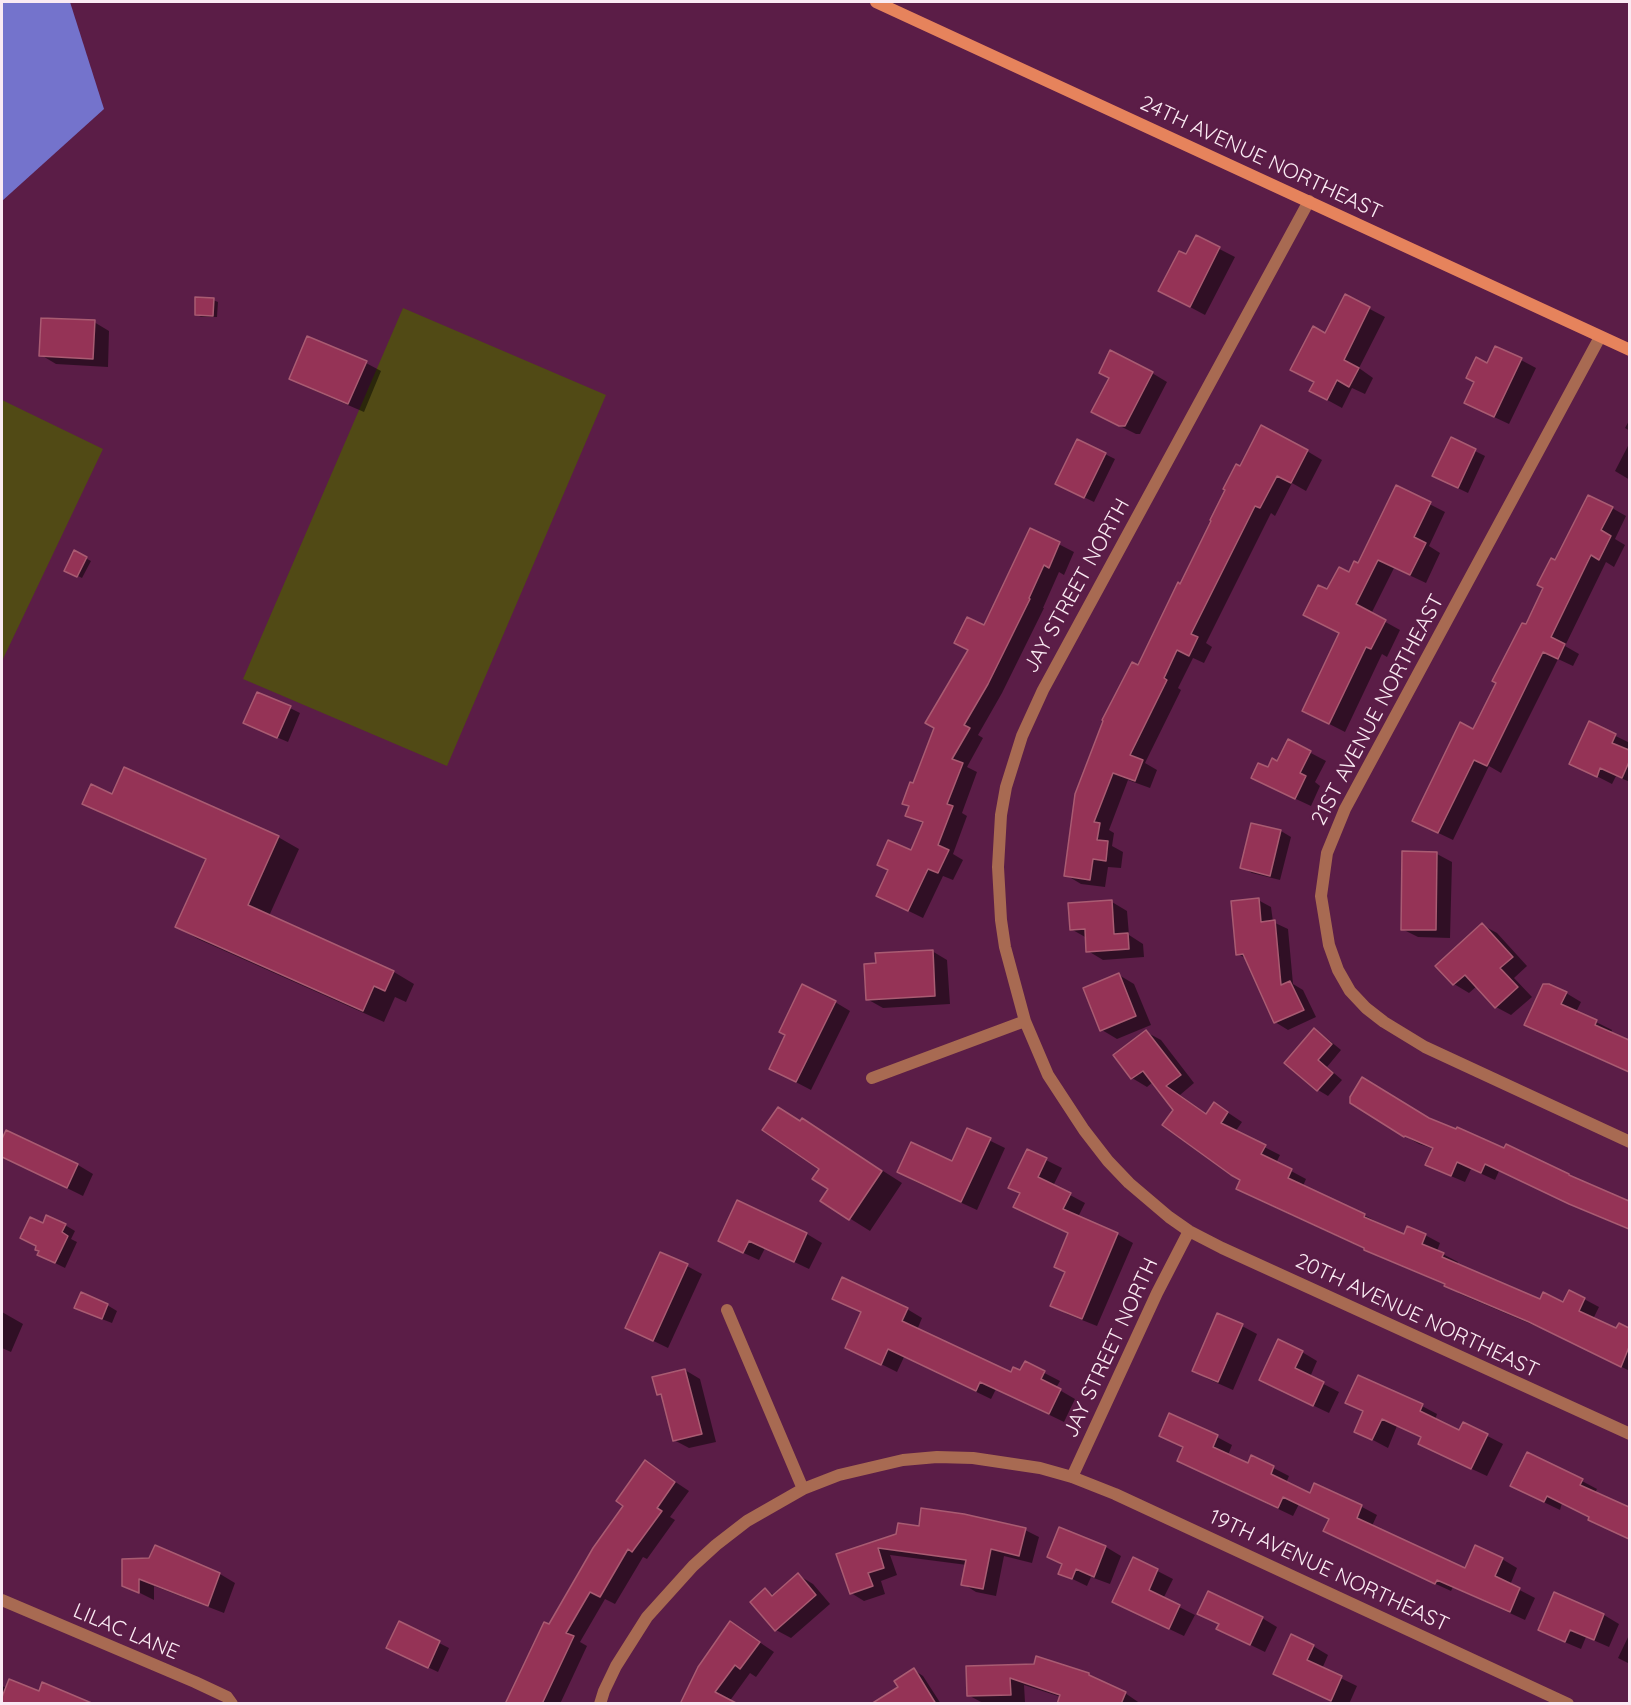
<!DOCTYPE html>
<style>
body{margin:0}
#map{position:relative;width:1631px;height:1705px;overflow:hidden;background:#5b1d47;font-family:Quicksand,sans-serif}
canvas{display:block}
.frame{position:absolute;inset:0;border:3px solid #faeaf3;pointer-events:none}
</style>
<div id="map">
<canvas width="1631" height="1705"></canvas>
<div class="frame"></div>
</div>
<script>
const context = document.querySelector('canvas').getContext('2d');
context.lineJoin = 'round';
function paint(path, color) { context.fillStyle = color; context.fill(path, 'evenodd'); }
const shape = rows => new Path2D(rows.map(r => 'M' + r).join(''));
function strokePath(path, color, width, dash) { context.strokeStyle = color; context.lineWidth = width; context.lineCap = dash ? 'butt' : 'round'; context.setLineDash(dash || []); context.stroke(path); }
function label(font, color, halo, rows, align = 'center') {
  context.font = font + ' Quicksand,sans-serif'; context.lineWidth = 4.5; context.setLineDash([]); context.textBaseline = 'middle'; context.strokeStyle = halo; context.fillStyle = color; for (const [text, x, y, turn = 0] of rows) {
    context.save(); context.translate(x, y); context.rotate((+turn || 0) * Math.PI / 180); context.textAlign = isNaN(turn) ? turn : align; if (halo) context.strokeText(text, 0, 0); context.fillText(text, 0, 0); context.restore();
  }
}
paint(shape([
 [403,308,606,395,447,766,243,679],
 [2,400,103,449,2,661]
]), '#514a15');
paint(shape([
 [2,2,70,2,104,109,2,201]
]), '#7473cc');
paint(shape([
 [1196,237,1235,257,1205,315,1175,299,1186,256],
 [1345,296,1385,317,1359,368,1373,378,1365,394,1352,388,1342,408,1311,391,1314,384,1326,335],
 [213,300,218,302,217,317,201,317,196,314],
 [94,322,109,331,108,367,56,364,41,355],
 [1521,360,1536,368,1509,424,1481,411,1487,365],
 [366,363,381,371,364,412,306,387,291,378],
 [1152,373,1167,382,1140,434,1136,434,1108,420],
 [1630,419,1630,431,1625,428],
 [1451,439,1485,456,1468,493,1443,481],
 [1630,442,1630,480,1615,471],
 [1307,451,1322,460,1306,491,1292,483,1275,516,1271,513,1206,643,1212,647,1204,663,1193,658,1178,688,1181,690,1145,763,1157,770,1150,788,1128,780,1109,830,1114,833,1112,846,1123,852,1121,868,1108,867,1105,887,1081,884,1066,875,1139,667,1240,468],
 [1105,454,1115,459,1094,502,1067,489],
 [1396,487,1445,512,1429,546,1440,553,1426,583,1394,568,1371,614,1400,630,1387,657,1382,654,1345,732,1304,711,1341,633,1328,591,1359,565],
 [1612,508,1626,516,1615,539,1625,545,1614,567,1606,562,1565,646,1579,654,1573,666,1558,659,1501,773,1489,766,1453,840,1428,828,1474,731,1526,626,1556,562],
 [1031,530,1074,552,1064,575,1059,572,1043,608,1044,608,1002,693,978,735,983,738,967,767,977,772,962,813,967,816,953,854,963,860,953,880,943,876,923,918,878,896,912,852,924,824,907,815,914,785,985,627],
 [74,552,91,561,82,578,66,570],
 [290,708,300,713,288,742,255,728],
 [1589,723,1630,743,1627,751,1630,752,1630,782,1616,776,1612,784,1571,763],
 [1288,741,1326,761,1315,782,1320,786,1311,806,1268,786,1268,769,1278,763],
 [113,796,278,837,299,849,269,916,394,972,414,984,406,1002,395,997,384,1022,198,939,177,927,207,860,105,815,84,803],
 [1252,824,1281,831,1291,837,1280,880,1252,873,1242,867],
 [1437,854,1452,862,1450,938,1418,937,1402,929],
 [1258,900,1271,907,1273,922,1288,929,1293,984,1303,990,1316,1017,1288,1030,1275,1022,1247,959,1238,954],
 [1112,902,1127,911,1129,935,1143,944,1144,957,1103,960,1088,951,1087,938,1071,929],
 [1482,925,1497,933,1527,966,1514,978,1532,997,1511,1015,1496,1007,1477,986,1469,993,1454,984],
 [932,951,947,960,950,1004,883,1008,867,999],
 [1119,975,1134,984,1151,1025,1117,1039,1102,1030],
 [1566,993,1581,1002,1576,1012,1612,1030,1611,1034,1630,1042,1630,1073,1541,1033,1526,1024],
 [835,1002,850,1011,811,1090,786,1077],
 [1315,1030,1324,1036,1341,1050,1327,1067,1342,1080,1328,1096,1318,1090,1286,1063],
 [1146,1032,1161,1040,1194,1083,1180,1095,1207,1115,1215,1104,1242,1122,1235,1132,1280,1155,1276,1163,1306,1179,1303,1186,1364,1215,1379,1223,1378,1225,1405,1236,1425,1235,1440,1243,1437,1251,1458,1262,1457,1265,1540,1301,1564,1304,1584,1299,1599,1307,1593,1319,1617,1330,1619,1325,1630,1329,1630,1371,1545,1330,1460,1294,1446,1285,1380,1257,1367,1250,1252,1197,1238,1188,1242,1179,1175,1110,1153,1082,1147,1087,1132,1078,1115,1056],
 [803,1120,902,1183,870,1231,822,1201,830,1189,801,1122],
 [1431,1120,1630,1203,1630,1230,1585,1211,1499,1171,1495,1180,1471,1169,1465,1182,1441,1172,1427,1164,1434,1149,1419,1144,1405,1136],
 [968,1130,1005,1148,977,1210,914,1181,899,1172,952,1163],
 [7,1132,78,1165,93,1174,83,1196,2,1156,2,1143],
 [1028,1151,1062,1168,1053,1186,1085,1203,1078,1217,1117,1234,1133,1243,1097,1326,1067,1314,1052,1305,1066,1273,1056,1267,1069,1234,1015,1207,1021,1193],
 [738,1202,807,1234,822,1243,809,1269,765,1248,759,1260,735,1249],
 [43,1225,65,1225,75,1231,71,1239,77,1242,65,1268,49,1260,41,1251],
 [687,1266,702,1274,668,1348,627,1328],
 [834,1298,907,1309,922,1318,917,1330,1011,1374,1021,1372,1025,1363,1060,1381,1056,1388,1075,1399,1064,1422,996,1389,991,1399,904,1357,897,1372,847,1347,862,1313],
 [107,1305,117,1311,112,1323,86,1313],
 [2,1312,23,1324,11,1352,2,1348],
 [1218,1315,1242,1326,1257,1334,1233,1390,1208,1379,1193,1370],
 [1302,1352,1317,1361,1310,1377,1339,1392,1329,1413,1276,1388],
 [685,1370,700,1379,716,1442,689,1448,674,1440,663,1397,658,1394],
 [1359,1377,1422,1406,1437,1414,1435,1420,1460,1432,1464,1424,1503,1444,1487,1476,1435,1452,1422,1438,1397,1426,1388,1448,1356,1431,1364,1412,1347,1403],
 [1161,1435,1217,1437,1232,1445,1228,1455,1248,1465,1252,1457,1289,1476,1286,1483,1310,1495,1315,1485,1362,1507,1377,1515,1372,1526,1466,1570,1476,1547,1502,1559,1517,1568,1510,1585,1535,1598,1525,1620,1453,1587,1451,1591,1388,1562,1376,1555,1330,1519,1299,1504,1293,1516,1194,1469,1179,1460,1184,1448],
 [659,1471,689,1491,670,1517,675,1520,647,1559,643,1557,615,1604,605,1599,580,1642,587,1646,560,1704,507,1704,549,1626],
 [1582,1481,1597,1489,1595,1493,1628,1508,1630,1505,1630,1539,1605,1528,1591,1517,1562,1503,1560,1510,1527,1494],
 [920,1527,1025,1530,1039,1537,1032,1563,1004,1556,996,1596,976,1592,963,1584,967,1565,890,1555,897,1575,881,1581,885,1594,864,1601,851,1593,838,1555],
 [1059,1529,1106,1547,1121,1556,1110,1584,1091,1577,1087,1586,1060,1573,1063,1565,1048,1557],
 [155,1547,220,1574,235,1583,224,1613,154,1586,154,1600,124,1585,150,1560],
 [1134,1559,1173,1579,1163,1599,1195,1615,1184,1636,1129,1610],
 [798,1575,813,1584,830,1604,791,1638,776,1630,765,1590,774,1595],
 [1555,1594,1604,1615,1619,1624,1609,1647,1586,1637,1581,1649,1555,1638,1540,1630],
 [1199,1613,1262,1618,1277,1627,1265,1652,1218,1629,1220,1625],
 [400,1623,449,1648,438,1672,398,1653],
 [731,1623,774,1652,756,1677,750,1673,729,1702,681,1704],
 [1630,1633,1630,1664,1618,1658],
 [1313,1646,1328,1655,1322,1669,1357,1686,1349,1704,1336,1704,1275,1673],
 [967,1667,1125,1693,1141,1704,1064,1704,1061,1697,1024,1685,1025,1702,983,1703,968,1695],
 [914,1670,923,1676,941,1704,889,1704],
 [2,1686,7,1688,90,1704,2,1704]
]), '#0007');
const building = shape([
 [1196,235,1220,247,1190,307,1158,291,1179,251,1186,254,1196,235],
 [1345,294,1370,307,1344,360,1359,368,1349,387,1337,380,1327,400,1309,391,1314,382,1290,370,1313,326,1325,333,1345,294],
 [195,297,214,298,213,316,195,315,195,297],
 [41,318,95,320,93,359,39,356,41,318],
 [307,336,367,361,348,404,289,379,307,336],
 [1495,346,1522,358,1494,417,1464,403,1474,382,1466,378,1476,357,1487,363,1495,346],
 [1110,350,1153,372,1125,426,1119,426,1091,412,1109,378,1099,373,1110,350],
 [1261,425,1308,450,1291,483,1277,476,1260,508,1255,506,1191,634,1198,637,1189,656,1177,650,1164,678,1167,680,1130,755,1143,760,1135,781,1113,773,1094,822,1100,823,1097,840,1108,841,1106,861,1093,859,1090,880,1064,876,1075,794,1103,721,1102,720,1132,662,1138,665,1178,582,1180,584,1211,521,1210,520,1225,490,1223,489,1236,464,1240,466,1261,425],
 [1451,437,1476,449,1458,488,1432,476,1451,437],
 [1077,439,1106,453,1084,498,1055,484,1077,439],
 [1396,485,1431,502,1414,537,1426,543,1410,575,1378,560,1356,604,1386,620,1371,649,1366,647,1329,724,1302,711,1339,633,1303,615,1318,585,1327,589,1339,567,1349,572,1354,561,1358,563,1396,485],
 [1588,495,1613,507,1601,530,1611,536,1599,560,1591,555,1551,637,1565,644,1558,659,1543,652,1487,766,1474,760,1438,833,1412,821,1460,722,1473,729,1496,683,1492,681,1522,623,1526,624,1543,588,1537,585,1551,558,1555,560,1588,495],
 [1030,528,1060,542,1049,568,1044,565,1029,598,1030,599,988,684,964,725,970,728,952,759,963,763,947,804,953,806,938,845,949,850,938,873,928,869,908,911,876,896,888,870,877,865,888,840,911,850,923,822,905,816,909,806,902,804,910,782,913,783,934,728,925,723,968,650,954,643,967,617,984,625,1030,528],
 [74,550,87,557,77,577,64,571,74,550],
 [257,692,291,706,277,738,243,723,257,692],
 [1589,721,1616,734,1612,743,1629,750,1629,762,1622,778,1600,768,1597,777,1569,764,1589,721],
 [1288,739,1311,751,1300,773,1306,776,1295,799,1251,778,1258,763,1268,767,1272,758,1277,761,1288,739],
 [124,767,279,836,248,905,394,971,385,991,374,986,363,1011,175,927,206,859,82,804,91,784,112,794,124,767],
 [1251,823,1281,830,1270,876,1240,868,1251,823],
 [1402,851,1437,852,1436,930,1401,930,1402,851],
 [1259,898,1261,922,1275,920,1281,985,1290,981,1304,1010,1274,1023,1243,954,1236,955,1231,901,1259,898],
 [1112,900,1114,934,1128,933,1129,949,1086,952,1085,929,1070,930,1068,903,1112,900],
 [1482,923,1513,957,1500,968,1518,987,1495,1008,1465,975,1453,985,1435,966,1482,923],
 [933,950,935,996,866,1000,864,964,876,963,875,953,933,950],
 [1119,973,1136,1016,1100,1031,1083,988,1119,973],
 [802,984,836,1001,796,1082,769,1069,785,1035,779,1032,802,984],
 [1543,984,1549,984,1567,992,1561,1004,1597,1020,1595,1025,1629,1040,1629,1072,1524,1025,1543,984],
 [1314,1028,1332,1044,1318,1060,1333,1073,1317,1091,1284,1063,1314,1028],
 [1146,1030,1181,1075,1166,1086,1206,1114,1214,1102,1228,1112,1221,1123,1266,1145,1261,1154,1292,1169,1288,1178,1365,1214,1364,1217,1404,1234,1407,1226,1426,1234,1422,1244,1444,1253,1442,1257,1540,1299,1543,1292,1563,1302,1569,1290,1585,1298,1579,1311,1616,1328,1619,1323,1629,1328,1629,1347,1621,1367,1529,1322,1444,1286,1445,1284,1364,1250,1364,1248,1236,1189,1240,1180,1231,1175,1162,1125,1173,1110,1143,1071,1131,1079,1113,1055,1146,1030],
 [1362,1077,1429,1118,1456,1129,1457,1127,1504,1148,1506,1144,1569,1174,1569,1175,1629,1201,1629,1229,1569,1204,1485,1164,1481,1173,1457,1162,1451,1176,1425,1165,1433,1148,1405,1136,1404,1137,1350,1103,1350,1097,1362,1077],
 [778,1107,800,1121,802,1118,882,1171,849,1220,820,1201,828,1189,812,1179,819,1169,762,1130,778,1107],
 [967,1128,991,1138,961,1202,897,1172,911,1142,952,1161,967,1128],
 [6,1130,78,1164,67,1188,2,1157,2,1139,6,1130],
 [1027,1149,1047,1158,1038,1177,1071,1193,1063,1209,1118,1233,1082,1319,1050,1306,1065,1272,1054,1267,1068,1233,1013,1207,1020,1193,1008,1188,1027,1149],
 [737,1200,807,1233,794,1262,749,1241,743,1253,718,1241,737,1200],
 [46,1215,66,1224,62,1232,68,1236,55,1263,37,1255,39,1251,35,1250,36,1246,20,1238,30,1217,43,1223,46,1215],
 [660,1252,688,1264,653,1341,625,1328,660,1252],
 [842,1277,908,1308,902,1321,1011,1372,1013,1367,1020,1370,1025,1361,1045,1371,1041,1379,1061,1389,1049,1414,980,1382,976,1391,888,1349,881,1365,845,1348,861,1312,832,1299,842,1277],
 [81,1292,108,1304,102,1319,74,1308,81,1292],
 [1217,1313,1243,1324,1218,1382,1192,1371,1217,1313],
 [1278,1339,1303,1351,1295,1368,1324,1382,1313,1406,1259,1380,1278,1339],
 [685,1369,702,1434,673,1441,661,1394,657,1395,652,1377,685,1369],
 [1358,1375,1423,1404,1420,1411,1459,1430,1463,1422,1488,1434,1471,1469,1418,1444,1421,1437,1382,1419,1372,1440,1354,1432,1363,1411,1345,1403,1358,1375],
 [1169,1413,1218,1435,1213,1447,1248,1463,1251,1455,1274,1466,1271,1474,1310,1493,1314,1483,1362,1505,1357,1518,1465,1568,1475,1545,1503,1558,1495,1576,1520,1588,1510,1612,1437,1580,1435,1584,1323,1531,1329,1519,1283,1497,1278,1508,1177,1461,1183,1447,1159,1436,1169,1413],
 [1527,1452,1583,1479,1580,1485,1629,1507,1629,1539,1588,1520,1589,1517,1547,1496,1544,1502,1510,1486,1527,1452],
 [645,1460,675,1482,657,1508,662,1511,632,1552,628,1549,600,1597,590,1592,566,1633,574,1636,542,1704,505,1704,544,1622,549,1624,593,1548,623,1506,616,1501,645,1460],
 [921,1508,964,1514,1026,1528,1019,1556,991,1549,983,1589,961,1585,966,1560,878,1548,884,1568,868,1573,873,1586,850,1594,836,1554,896,1534,898,1523,919,1526,921,1508],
 [1059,1527,1106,1546,1094,1577,1076,1569,1072,1579,1058,1574,1062,1564,1047,1557,1059,1527],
 [155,1545,220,1573,208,1606,139,1579,139,1593,122,1586,122,1559,149,1558,155,1545],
 [1133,1557,1158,1569,1149,1590,1180,1605,1169,1629,1112,1602,1133,1557],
 [798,1573,816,1595,775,1631,750,1602,765,1588,772,1596,798,1573],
 [1208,1591,1263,1617,1250,1645,1216,1629,1219,1624,1197,1614,1208,1591],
 [1554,1592,1604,1614,1594,1640,1570,1630,1565,1642,1538,1630,1554,1592],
 [399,1621,440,1641,428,1668,386,1648,399,1621],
 [730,1621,760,1642,740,1669,735,1665,715,1692,738,1704,680,1704,698,1667,730,1621],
 [1291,1634,1314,1645,1307,1660,1342,1676,1331,1701,1273,1674,1291,1634],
 [1036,1656,1089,1673,1089,1675,1126,1692,1121,1704,1057,1704,1060,1695,1010,1678,1011,1695,967,1696,966,1666,1034,1664,1036,1656],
 [914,1668,936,1704,871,1704,898,1687,894,1681,914,1668],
 [9,1679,39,1691,42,1682,94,1704,2,1704,2,1697,9,1679]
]);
paint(building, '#953356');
strokePath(building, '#a95b72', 1.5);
strokePath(shape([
 [1309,201,1043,690,1022,736,1006,787,1001,815,998,867,1001,920,1005,947,1025,1021,1048,1075,1084,1130,1108,1161,1129,1183,1169,1217,1189,1231,1222,1248,1630,1434],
 [1600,337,1345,809,1327,853,1321,896,1329,945,1338,970,1350,991,1366,1008,1384,1022,1425,1047,1630,1142],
 [872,1078,1025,1021],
 [727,1310,803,1489],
 [1072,1477,1157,1293,1189,1231],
 [2,1600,195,1682,227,1697,232,1704],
 [600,1704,604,1691,616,1666,647,1617,693,1566,716,1545,747,1521,803,1489,839,1475,903,1460,937,1457,973,1458,1040,1468,1072,1477,1115,1494,1568,1704]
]), '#a86a52', 12);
strokePath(shape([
 [876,2,1630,350]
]), '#e6835c', 12);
label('21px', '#faeaf3', '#5b1d47', [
 ["24TH AVENUE NORTHEAST",1261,158,25],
 ["JAY STREET NORTH",1077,586,-61],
 ["21ST AVENUE NORTHEAST",1378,710,-62],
 ["20TH AVENUE NORTHEAST",1417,1316,25],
 ["JAY STREET NORTH",1111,1348,-65],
 ["19TH AVENUE NORTHEAST",1329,1571,25],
 ["LILAC LANE",126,1632,23]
]);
</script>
